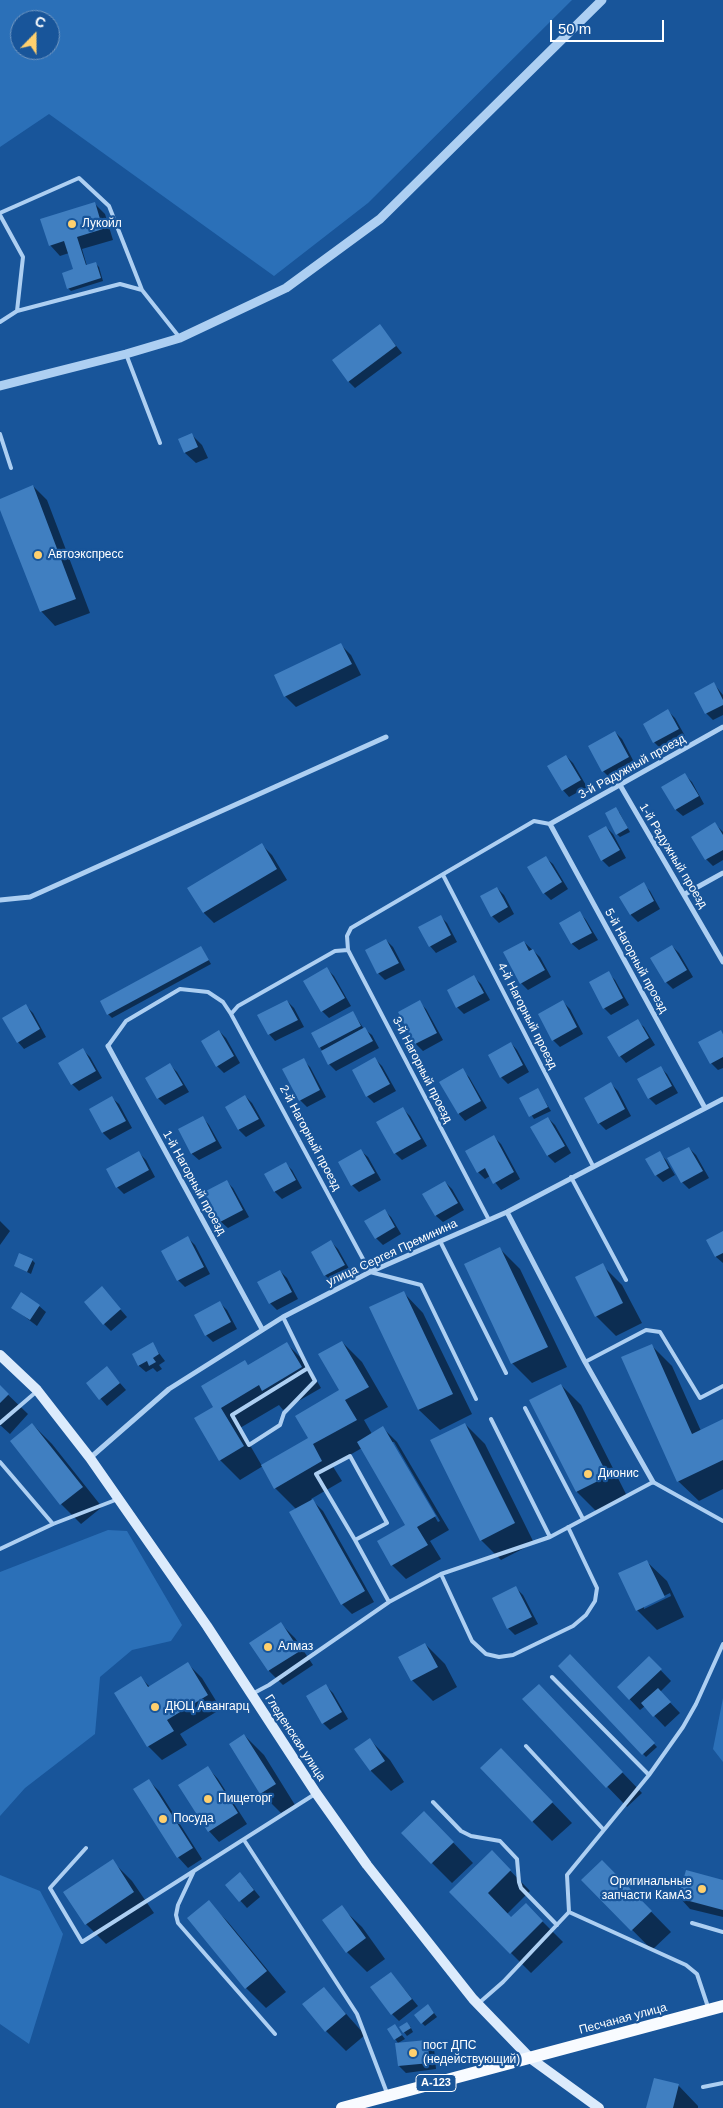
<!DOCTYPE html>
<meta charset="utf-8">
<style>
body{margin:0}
#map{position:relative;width:723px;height:2108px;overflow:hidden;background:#18559a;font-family:Helvetica,sans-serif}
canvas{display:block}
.north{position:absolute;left:10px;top:10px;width:50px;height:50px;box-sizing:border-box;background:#18559a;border:1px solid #7499c2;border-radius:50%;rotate:22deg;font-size:14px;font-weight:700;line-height:20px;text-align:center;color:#fff}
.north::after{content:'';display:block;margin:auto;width:18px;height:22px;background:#ffd06e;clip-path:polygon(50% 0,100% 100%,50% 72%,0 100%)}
.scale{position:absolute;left:550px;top:20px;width:114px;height:22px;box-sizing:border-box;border:2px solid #fff;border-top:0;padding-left:6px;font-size:15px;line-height:18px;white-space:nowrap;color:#fff;-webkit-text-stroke:4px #18559a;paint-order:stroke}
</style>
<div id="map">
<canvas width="723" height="2108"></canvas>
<div class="north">С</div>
<div class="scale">50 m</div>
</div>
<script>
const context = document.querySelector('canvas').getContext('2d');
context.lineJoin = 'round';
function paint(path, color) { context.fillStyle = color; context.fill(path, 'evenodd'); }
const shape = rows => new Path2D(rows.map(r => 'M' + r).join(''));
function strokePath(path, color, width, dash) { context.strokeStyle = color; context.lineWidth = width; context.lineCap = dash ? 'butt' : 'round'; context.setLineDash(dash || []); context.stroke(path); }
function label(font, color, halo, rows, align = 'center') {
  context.font = font + ' Helvetica,sans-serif'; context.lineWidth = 4.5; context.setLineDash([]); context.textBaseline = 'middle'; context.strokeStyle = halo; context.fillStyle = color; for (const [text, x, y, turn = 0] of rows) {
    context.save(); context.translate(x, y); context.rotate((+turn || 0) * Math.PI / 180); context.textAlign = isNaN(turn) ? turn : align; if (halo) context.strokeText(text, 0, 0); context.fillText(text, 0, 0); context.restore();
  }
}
paint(shape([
 [0,0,572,0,368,203,274,276,49,114,0,147],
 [20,20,50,20,50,50,20,50],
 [108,1530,127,1531,182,1625,171,1641,132,1650,100,1677,95,1734,25,1788,0,1816,0,1572],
 [723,1698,723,1762,713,1749],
 [0,1875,40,1891,63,1934,29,2044,0,2024]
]), '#2b70b8');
paint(shape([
 [94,203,105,214,113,240,82,249,87,266,96,264,99,267,103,281,71,291,68,288,74,270,69,253,60,256,50,245],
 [380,326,402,353,355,388,348,381],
 [192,435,202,445,208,458,196,463,185,453],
 [33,486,47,500,90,613,55,626,41,611,0,507,0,500],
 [341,645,351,655,361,675,296,707,285,696],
 [714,684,723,695,723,715,713,720,706,713],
 [668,711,675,718,685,736,661,749,654,742],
 [615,732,622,739,635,764,610,778,603,771],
 [566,756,573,763,587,787,569,797,563,790],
 [685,775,692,782,704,804,683,816,676,810],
 [619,812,630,832,620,837,617,834],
 [715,824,723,832,723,860,713,866,706,859],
 [606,827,613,834,626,858,609,867,602,860],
 [262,845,272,855,287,880,214,923,204,913,189,888],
 [546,858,553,864,568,889,551,900,544,893],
 [643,884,650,891,660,909,638,922,631,915,621,897],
 [497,888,504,895,514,914,499,923,492,916],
 [580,913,586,920,598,940,579,950,572,944,561,923],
 [440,916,447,923,457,942,436,953,430,946],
 [386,940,393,947,405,970,385,980,378,973],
 [524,942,540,957,551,977,528,990,521,983],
 [672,946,679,953,693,977,673,989,666,982],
 [201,947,211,964,112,1018,108,1014,101,1001],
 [327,969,334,976,351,1006,329,1018,322,1011,305,982],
 [608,973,615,980,629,1005,611,1015,604,1008],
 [474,977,481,984,490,1000,464,1014,457,1007,448,991],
 [287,1001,294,1008,304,1027,275,1041,269,1034],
 [419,1002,426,1009,443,1040,423,1051,416,1044,399,1013],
 [563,1002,570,1009,583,1034,560,1047,553,1040],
 [26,1006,33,1013,46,1037,24,1049,18,1042],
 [353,1013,364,1029,372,1035,379,1048,336,1071,329,1064,313,1034],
 [637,1021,644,1027,655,1045,626,1063,620,1056],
 [219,1031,226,1038,240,1063,224,1073,217,1066],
 [721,1031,723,1034,723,1068,718,1070,711,1063,700,1042],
 [511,1043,517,1050,529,1072,508,1084,501,1077],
 [83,1050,90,1057,102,1078,79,1091,72,1084],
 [375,1059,382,1066,396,1091,374,1103,367,1096],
 [303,1060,310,1067,326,1097,307,1107,300,1100],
 [170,1065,177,1072,189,1092,165,1105,158,1098],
 [660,1067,667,1074,678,1093,656,1105,649,1098],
 [462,1070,469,1077,487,1108,465,1121,459,1114],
 [611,1084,618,1091,631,1116,606,1130,599,1123],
 [538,1090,551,1111,534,1119,521,1099],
 [245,1096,252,1103,265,1126,246,1137,239,1130,226,1107],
 [112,1098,119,1104,132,1128,110,1140,103,1133,90,1109],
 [403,1109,410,1116,427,1146,402,1160,395,1153],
 [203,1118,209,1125,222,1148,199,1160,192,1154,179,1130],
 [548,1118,555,1125,571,1153,555,1163,548,1156,532,1128],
 [494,1137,501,1144,520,1179,501,1190,490,1176,485,1179,478,1172],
 [689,1148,696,1155,709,1178,689,1189,682,1182],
 [361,1151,368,1157,381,1180,359,1192,352,1185],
 [139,1153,146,1160,155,1177,124,1194,117,1187],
 [659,1153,666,1160,675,1175,663,1182,656,1175],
 [285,1163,292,1170,302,1188,282,1199,275,1192,266,1174],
 [226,1181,233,1188,249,1217,228,1228,221,1222,206,1192],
 [445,1182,452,1189,464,1210,443,1222,436,1216],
 [384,1210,391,1217,401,1234,383,1245,376,1238],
 [0,1221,10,1231,0,1245],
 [723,1233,723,1263,716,1257,708,1241],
 [188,1238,195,1245,210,1274,185,1287,178,1280],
 [331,1242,338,1249,351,1272,332,1282,325,1275,312,1252],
 [500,1249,520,1269,567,1367,532,1383,512,1363],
 [32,1260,35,1263,31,1274,15,1266],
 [602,1265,622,1285,642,1323,616,1336,596,1316],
 [280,1271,287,1278,298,1299,277,1310,270,1303],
 [403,1292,423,1313,472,1414,440,1430,419,1410,371,1308],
 [108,1295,127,1317,111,1331,104,1324],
 [220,1303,227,1310,237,1329,213,1342,206,1335],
 [39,1306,46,1312,37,1326,12,1307],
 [342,1342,362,1362,388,1407,364,1420,372,1434,383,1428,397,1442,449,1530,430,1541,441,1559,406,1579,392,1565,407,1525,362,1448,332,1465,342,1481,311,1499,323,1511,374,1602,352,1614,342,1604,297,1510,275,1488,263,1466,240,1480,220,1460,215,1407,245,1362,249,1366,287,1344,307,1364,321,1388,283,1410,279,1405,240,1428,262,1466,310,1438,341,1391],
 [391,1442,394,1442,440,1521,438,1522],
 [152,1344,165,1361,159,1365,162,1369,157,1372,153,1368,146,1372,139,1366,133,1355],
 [652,1346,672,1366,701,1431,723,1420,723,1489,699,1501,678,1481],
 [113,1375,126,1390,107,1406,87,1383],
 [561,1385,581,1405,627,1496,597,1512,577,1492],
 [0,1387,28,1414,10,1434,0,1425],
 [32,1424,52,1444,102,1507,81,1524,61,1504],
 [465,1424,485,1444,534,1543,501,1560,481,1540],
 [646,1561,667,1581,684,1617,657,1630,637,1610],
 [670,1593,671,1596,644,1609,644,1606],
 [516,1588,523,1595,538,1624,515,1635,508,1628,494,1599],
 [281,1624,295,1638,313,1665,283,1685,269,1671,251,1643],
 [425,1644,445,1664,457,1687,433,1701,412,1680,400,1658],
 [570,1656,657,1747,646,1757,559,1666],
 [649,1658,671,1681,660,1692,680,1713,665,1727,645,1706,640,1710,618,1687],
 [188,1664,202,1678,221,1709,180,1734,187,1745,162,1760,148,1746,141,1678,150,1687],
 [326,1686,333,1693,348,1719,330,1730,323,1723],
 [524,1700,559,1706,642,1793,627,1807],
 [244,1735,264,1755,295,1805,281,1813,261,1793],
 [370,1740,390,1760,404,1782,391,1791,371,1771,356,1749],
 [208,1768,218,1779,247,1824,219,1842,209,1831],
 [521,1770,572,1823,552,1841,532,1821],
 [149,1781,159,1791,202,1859,188,1868,178,1857,135,1789],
 [444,1833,473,1863,452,1883,432,1863],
 [492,1852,530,1891,507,1914,512,1919,526,1905,563,1942,531,1973,450,1892],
 [112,1861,132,1881,154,1913,106,1944,86,1924],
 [583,1880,622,1882,671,1932,652,1950],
 [247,1881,260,1897,247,1908,226,1885],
 [723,1881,723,1917,690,1909,680,1898],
 [208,1902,228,1922,286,1992,266,2008,246,1988],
 [341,1907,362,1927,385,1959,367,1972,347,1952],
 [391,1973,418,2006,399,2021,392,2014],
 [323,1988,365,2035,346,2051,326,2031],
 [431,2009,437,2017,425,2026,422,2023],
 [395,2026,405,2039,398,2043,389,2030],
 [410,2026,413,2032,407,2036,400,2027],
 [427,2041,434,2048,436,2069,406,2073,399,2066],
 [678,2085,698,2106,698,2108,648,2108]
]), '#0007');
paint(shape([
 [95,202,103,229,77,237,86,265,96,262,101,278,67,289,62,273,73,269,64,241,49,246,40,219],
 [380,324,396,346,348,382,332,360],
 [192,433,198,447,184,453,178,439],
 [33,485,76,599,40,612,0,510,0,499],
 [341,643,352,664,284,697,274,675],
 [714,682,723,700,723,705,705,714,694,693],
 [668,709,679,729,653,743,643,724],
 [615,731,629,757,602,772,588,746],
 [566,755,581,780,562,791,547,766],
 [685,773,699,796,675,810,661,787],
 [616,807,628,828,616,835,605,813],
 [715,822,723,835,723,850,705,860,691,837],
 [606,826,620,850,601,861,588,836],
 [262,843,277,869,203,913,187,888],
 [546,856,562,882,543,894,527,867],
 [644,882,654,901,630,915,619,897],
 [497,887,508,907,491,917,480,896],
 [580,911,592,933,571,944,559,923],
 [441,915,451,935,429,947,418,927],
 [386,939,399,963,377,974,365,950],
 [524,941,529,951,533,949,545,970,520,984,503,952],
 [672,945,687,970,665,983,650,958],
 [201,946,209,960,107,1015,100,1001],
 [327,967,345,998,321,1012,303,981],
 [609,971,623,998,603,1009,589,982],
 [474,975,484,993,456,1008,447,990],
 [287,1000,298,1020,268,1035,257,1015],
 [420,1000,437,1033,415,1044,398,1012],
 [563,1000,577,1027,552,1041,538,1014],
 [26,1004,40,1029,17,1043,2,1018],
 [353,1011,361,1026,319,1048,311,1033],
 [638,1019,649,1038,619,1057,607,1037],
 [365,1027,373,1041,328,1065,321,1051],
 [219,1030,234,1056,216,1067,201,1041],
 [721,1030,723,1034,723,1057,710,1064,698,1042],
 [511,1042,523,1065,500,1078,488,1055],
 [83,1048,96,1071,71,1085,58,1063],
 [375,1057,390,1084,366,1097,352,1070],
 [304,1058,320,1090,299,1101,282,1069],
 [170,1063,183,1085,157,1099,145,1078],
 [661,1066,672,1086,648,1099,637,1079],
 [463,1068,481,1101,458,1114,439,1082],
 [611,1082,625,1109,598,1124,584,1098],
 [538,1088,548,1107,529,1117,519,1098],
 [245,1095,259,1119,238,1130,225,1107],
 [112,1096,126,1121,102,1133,89,1109],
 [403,1107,421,1139,394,1154,376,1122],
 [203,1116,216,1141,191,1154,178,1129],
 [548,1117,565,1146,547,1156,530,1127],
 [494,1135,514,1172,493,1184,485,1168,477,1173,465,1151],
 [689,1147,703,1171,681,1183,667,1158],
 [361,1149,375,1173,351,1186,338,1162],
 [139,1151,149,1170,116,1188,106,1169],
 [660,1151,669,1168,655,1176,645,1159],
 [286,1162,296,1180,274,1192,264,1174],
 [227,1180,243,1210,220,1222,204,1192],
 [445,1181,458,1203,435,1216,422,1194],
 [385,1209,395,1227,375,1239,364,1221],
 [723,1231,723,1253,715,1257,706,1240],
 [188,1236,204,1267,177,1281,161,1251],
 [331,1240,345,1265,324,1276,311,1252],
 [500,1247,548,1347,511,1364,464,1264],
 [19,1253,33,1259,27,1272,14,1266],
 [603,1263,623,1303,595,1317,575,1277],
 [280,1270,292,1292,269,1304,257,1282],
 [102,1286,121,1309,103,1325,84,1302],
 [404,1291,453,1394,418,1410,369,1307],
 [21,1292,40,1305,30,1320,11,1308],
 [220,1301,231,1322,205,1336,194,1315],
 [342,1341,369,1387,345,1400,357,1420,313,1444,322,1461,274,1489,261,1465,308,1438,295,1416,339,1390,318,1354],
 [153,1342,159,1354,153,1358,156,1362,149,1366,147,1361,138,1366,132,1354],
 [287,1342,302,1367,262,1391,259,1385,221,1408,244,1446,219,1461,194,1418,213,1407,201,1386,245,1360,248,1365],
 [652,1344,692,1434,723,1419,723,1460,677,1482,621,1357],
 [107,1366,120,1383,99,1400,86,1383],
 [561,1384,608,1476,576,1492,529,1400],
 [0,1385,9,1394,0,1403],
 [32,1423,83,1487,60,1505,10,1441],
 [465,1423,515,1523,480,1541,430,1440],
 [383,1426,436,1516,417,1527,428,1545,391,1566,377,1541,405,1525,357,1442],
 [313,1499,365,1591,341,1605,289,1512],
 [647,1560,665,1597,636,1611,618,1573],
 [516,1586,532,1617,507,1629,492,1598],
 [281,1622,300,1651,268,1671,249,1643],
 [425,1643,438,1667,411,1681,398,1657],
 [570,1654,655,1743,642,1755,558,1666],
 [649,1656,662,1669,629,1700,617,1687],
 [188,1662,208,1695,167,1720,174,1731,147,1747,114,1693,141,1676,148,1687],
 [326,1684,342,1712,322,1724,306,1696],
 [539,1684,623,1772,606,1788,522,1699],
 [658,1688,671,1702,653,1717,641,1703],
 [244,1734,276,1784,260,1794,229,1744],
 [370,1738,385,1761,370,1771,354,1749],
 [501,1748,553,1802,532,1822,480,1768],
 [208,1766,238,1813,208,1832,178,1785],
 [149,1779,193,1848,177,1858,133,1789],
 [424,1811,454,1842,431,1864,401,1833],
 [492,1850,511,1870,488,1893,511,1917,526,1903,543,1921,510,1954,449,1892],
 [113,1859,134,1892,85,1925,63,1892],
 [602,1860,652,1911,631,1931,581,1880],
 [686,1870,723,1880,723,1910,678,1898],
 [240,1872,254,1890,239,1902,225,1885],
 [209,1900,267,1971,245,1989,187,1918],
 [342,1905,366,1938,346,1953,322,1920],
 [391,1972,412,1999,391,2015,370,1987],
 [324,1987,346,2014,325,2032,302,2004],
 [428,2004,434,2013,421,2024,414,2015],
 [407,2022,411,2028,403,2033,399,2027],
 [395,2024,402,2035,394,2040,387,2029],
 [427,2040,430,2063,398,2066,395,2043],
 [654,2078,679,2084,673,2108,646,2108]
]), '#407fc1');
strokePath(shape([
 [0,213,79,178,109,206,142,290],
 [0,215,23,257,17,311],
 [0,322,17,311,120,284,142,290,180,338],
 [126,354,160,443],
 [0,434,11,468],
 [443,875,593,1166],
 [231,1014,238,1006,335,951,348,950],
 [108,1046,126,1021,180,989,208,992,223,1002,231,1014,370,1272,421,1285,476,1399],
 [571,1177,626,1280],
 [489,1220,348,950,347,936,351,928,534,821,550,824],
 [440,1241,506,1373],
 [283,1317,308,1368,232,1415,249,1445,280,1425,284,1413,315,1381,308,1368],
 [585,1362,646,1330,660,1332,700,1398,723,1386],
 [525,1408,583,1519],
 [491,1419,550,1537],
 [0,1423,36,1392],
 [0,1462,53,1524],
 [355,1540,316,1474,350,1456,387,1523,355,1540,389,1602],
 [0,1549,53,1524,118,1499],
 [441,1574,472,1641,486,1654,499,1657,513,1655,573,1626,586,1615,595,1601,597,1588,568,1527],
 [552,1677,649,1775],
 [252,1694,269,1685,389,1602,441,1574,550,1537,653,1482,723,1521],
 [526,1746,603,1829],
 [433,1802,461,1831,471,1836,500,1841,517,1859,519,1882,521,1888,557,1925],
 [244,1840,357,2014,387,2093],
 [86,1848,50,1888,82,1942,315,1794],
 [194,1871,178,1905,176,1915,178,1923,275,2034],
 [569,1912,686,1965,697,1974,708,2007],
 [692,1923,723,1932],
 [479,2003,503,1982,569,1912,567,1875,649,1775,683,1727,696,1704,723,1644],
 [703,2087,723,2083]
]), '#adcff2', 4);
strokePath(shape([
 [620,785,723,962],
 [685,894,723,873],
 [0,900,30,897,386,737],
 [108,1046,262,1329],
 [705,1108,550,824,723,727],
 [507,1212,585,1362,653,1482],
 [90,1458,169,1389,283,1317,370,1272,507,1212,723,1099]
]), '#adcff2', 5);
strokePath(shape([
 [0,386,126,354,180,338,286,288,380,219,602,0]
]), '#adcff2', 9);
strokePath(shape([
 [0,1355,37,1390,90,1458,207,1626,316,1793,367,1865,473,1999,530,2058,599,2108]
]), '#dcebfc', 10);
strokePath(shape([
 [342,2108,723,2006]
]), '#f8fbff', 12);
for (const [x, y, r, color] of [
 [72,224,5,"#ffd06e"],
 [38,555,5,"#ffd06e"],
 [588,1474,5,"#ffd06e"],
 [268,1647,5,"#ffd06e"],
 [155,1707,5,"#ffd06e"],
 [208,1799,5,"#ffd06e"],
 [163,1819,5,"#ffd06e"],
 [702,1889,5,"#ffd06e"],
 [413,2053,5,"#ffd06e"]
]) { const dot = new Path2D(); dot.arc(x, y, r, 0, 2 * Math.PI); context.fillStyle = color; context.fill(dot); strokePath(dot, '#18559a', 2); }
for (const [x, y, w] of [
 [436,2083,40]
]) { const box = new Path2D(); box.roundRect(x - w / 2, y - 8.5, w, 17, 4); context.fillStyle = '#18559a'; context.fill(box); strokePath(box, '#fff', 1); }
label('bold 11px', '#fff', null, [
 ["А-123",436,2083]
]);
label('12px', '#fff', '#18559a', [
 ["Лукойл",82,224],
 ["Автоэкспресс",48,555],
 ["Дионис",598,1474],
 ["Алмаз",278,1647],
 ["ДЮЦ Авангарц",165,1707],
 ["Пищеторг",218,1799],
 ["Посуда",173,1819],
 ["Оригинальные",692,1882,"right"],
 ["запчасти КамАЗ",692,1896,"right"],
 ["пост ДПС",423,2046],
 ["(недействующий)",423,2060]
], 'left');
label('12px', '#fff', '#18559a', [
 ["3-й Радужный проезд",632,767,-29],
 ["1-й Радужный проезд",673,856,59],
 ["5-й Нагорный проезд",636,961,61],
 ["4-й Нагорный проезд",527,1016,63],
 ["3-й Нагорный проезд",422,1070,63],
 ["2-й Нагорный проезд",310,1138,62],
 ["1-й Нагорный проезд",194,1183,61],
 ["улица Сергея Преминина",392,1253,-25],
 ["Гледенская улица",295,1738,57],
 ["Песчаная улица",623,2019,-15]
]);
</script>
